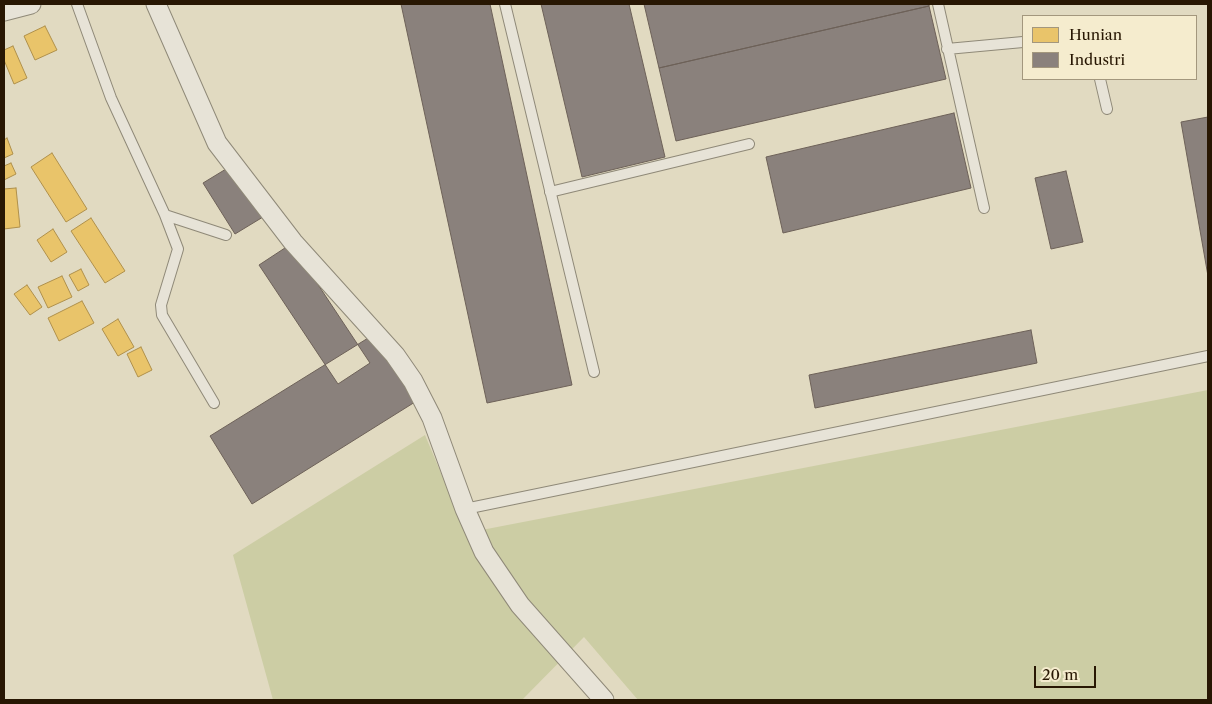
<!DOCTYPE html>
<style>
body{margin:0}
#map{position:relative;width:1212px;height:704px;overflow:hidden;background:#e1dac1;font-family:"Libre Caslon Text",serif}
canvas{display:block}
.frame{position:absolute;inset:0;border:5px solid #281703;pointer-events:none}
.legend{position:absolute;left:1022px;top:15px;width:175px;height:65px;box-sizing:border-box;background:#f5ecce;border:1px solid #a3977d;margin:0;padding:6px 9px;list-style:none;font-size:15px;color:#281703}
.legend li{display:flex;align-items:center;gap:10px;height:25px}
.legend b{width:25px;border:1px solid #a3977d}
.scale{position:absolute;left:1034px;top:666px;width:62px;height:22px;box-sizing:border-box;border:2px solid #281703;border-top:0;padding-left:6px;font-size:15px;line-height:18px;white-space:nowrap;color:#281703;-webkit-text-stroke:4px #f5ecce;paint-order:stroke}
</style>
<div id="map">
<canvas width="1212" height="704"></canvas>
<div class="frame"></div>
<ul class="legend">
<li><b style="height:14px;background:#e9c46a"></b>Hunian</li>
<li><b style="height:14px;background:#8a817c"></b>Industri</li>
</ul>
<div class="scale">20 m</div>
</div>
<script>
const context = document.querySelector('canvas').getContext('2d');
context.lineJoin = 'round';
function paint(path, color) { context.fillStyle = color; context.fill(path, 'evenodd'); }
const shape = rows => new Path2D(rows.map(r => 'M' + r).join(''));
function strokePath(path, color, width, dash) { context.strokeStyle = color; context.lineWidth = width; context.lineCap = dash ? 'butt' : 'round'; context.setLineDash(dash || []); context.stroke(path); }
paint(shape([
 [1208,390,1208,700,638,700,584,637,522,700,273,700,233,555,425,435,466,533]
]), '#cccda4');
const homes = shape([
 [45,26,57,50,35,60,24,36,45,26],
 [13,46,27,78,14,84,4,60,4,50,13,46],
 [7,138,13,154,4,158,4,140,7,138],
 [52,153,87,209,66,222,31,167,52,153],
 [11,163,16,174,4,180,4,166,11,163],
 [16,188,20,227,4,229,4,189,16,188],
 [91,218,125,271,105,283,71,231,91,218],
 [53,229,67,252,51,262,37,240,53,229],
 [81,269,89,285,78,291,69,275,81,269],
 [62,276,72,297,48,308,38,287,62,276],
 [27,285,42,307,30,315,14,294,27,285],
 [82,301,94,323,59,341,48,318,82,301],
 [118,319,134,347,118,356,102,329,118,319],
 [141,347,152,370,138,377,127,354,141,347]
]);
paint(homes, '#e9c46a');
strokePath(homes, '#af904b', 1);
const industry = shape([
 [401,4,490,4,572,385,487,403,401,4],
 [541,4,629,4,665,157,582,177,541,4],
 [644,4,929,4,929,6,659,68,644,4],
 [929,6,946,79,676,141,659,68,929,6],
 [954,113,971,188,783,233,766,157,954,113],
 [1208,117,1208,276,1181,122,1208,117],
 [231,166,263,217,235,234,203,183,231,166],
 [1066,171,1083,242,1051,249,1035,178,1066,171],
 [291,244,370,363,338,384,259,265,291,244],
 [1031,330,1037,363,815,408,809,375,1031,330],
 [373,335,415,402,252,504,210,436,373,335]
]);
paint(industry, '#8a817c');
strokePath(industry, '#6d6158', 1);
const service = shape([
 [77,4,111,98,165,215,178,249,161,305,162,315,214,403],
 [505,4,594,372],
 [938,4,984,208],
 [947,49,1023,42],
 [1100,79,1107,109],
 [550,192,749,144],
 [165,215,226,235],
 [465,509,1208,356]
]);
const minor = shape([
 [156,4,217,143,293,242,395,355,413,381,432,418,465,509,484,552,520,605,604,700],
 [4,11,31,4]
]);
strokePath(service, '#8f8978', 12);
strokePath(minor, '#8f8978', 21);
strokePath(service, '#e7e3d7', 10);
strokePath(minor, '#e7e3d7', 19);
</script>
